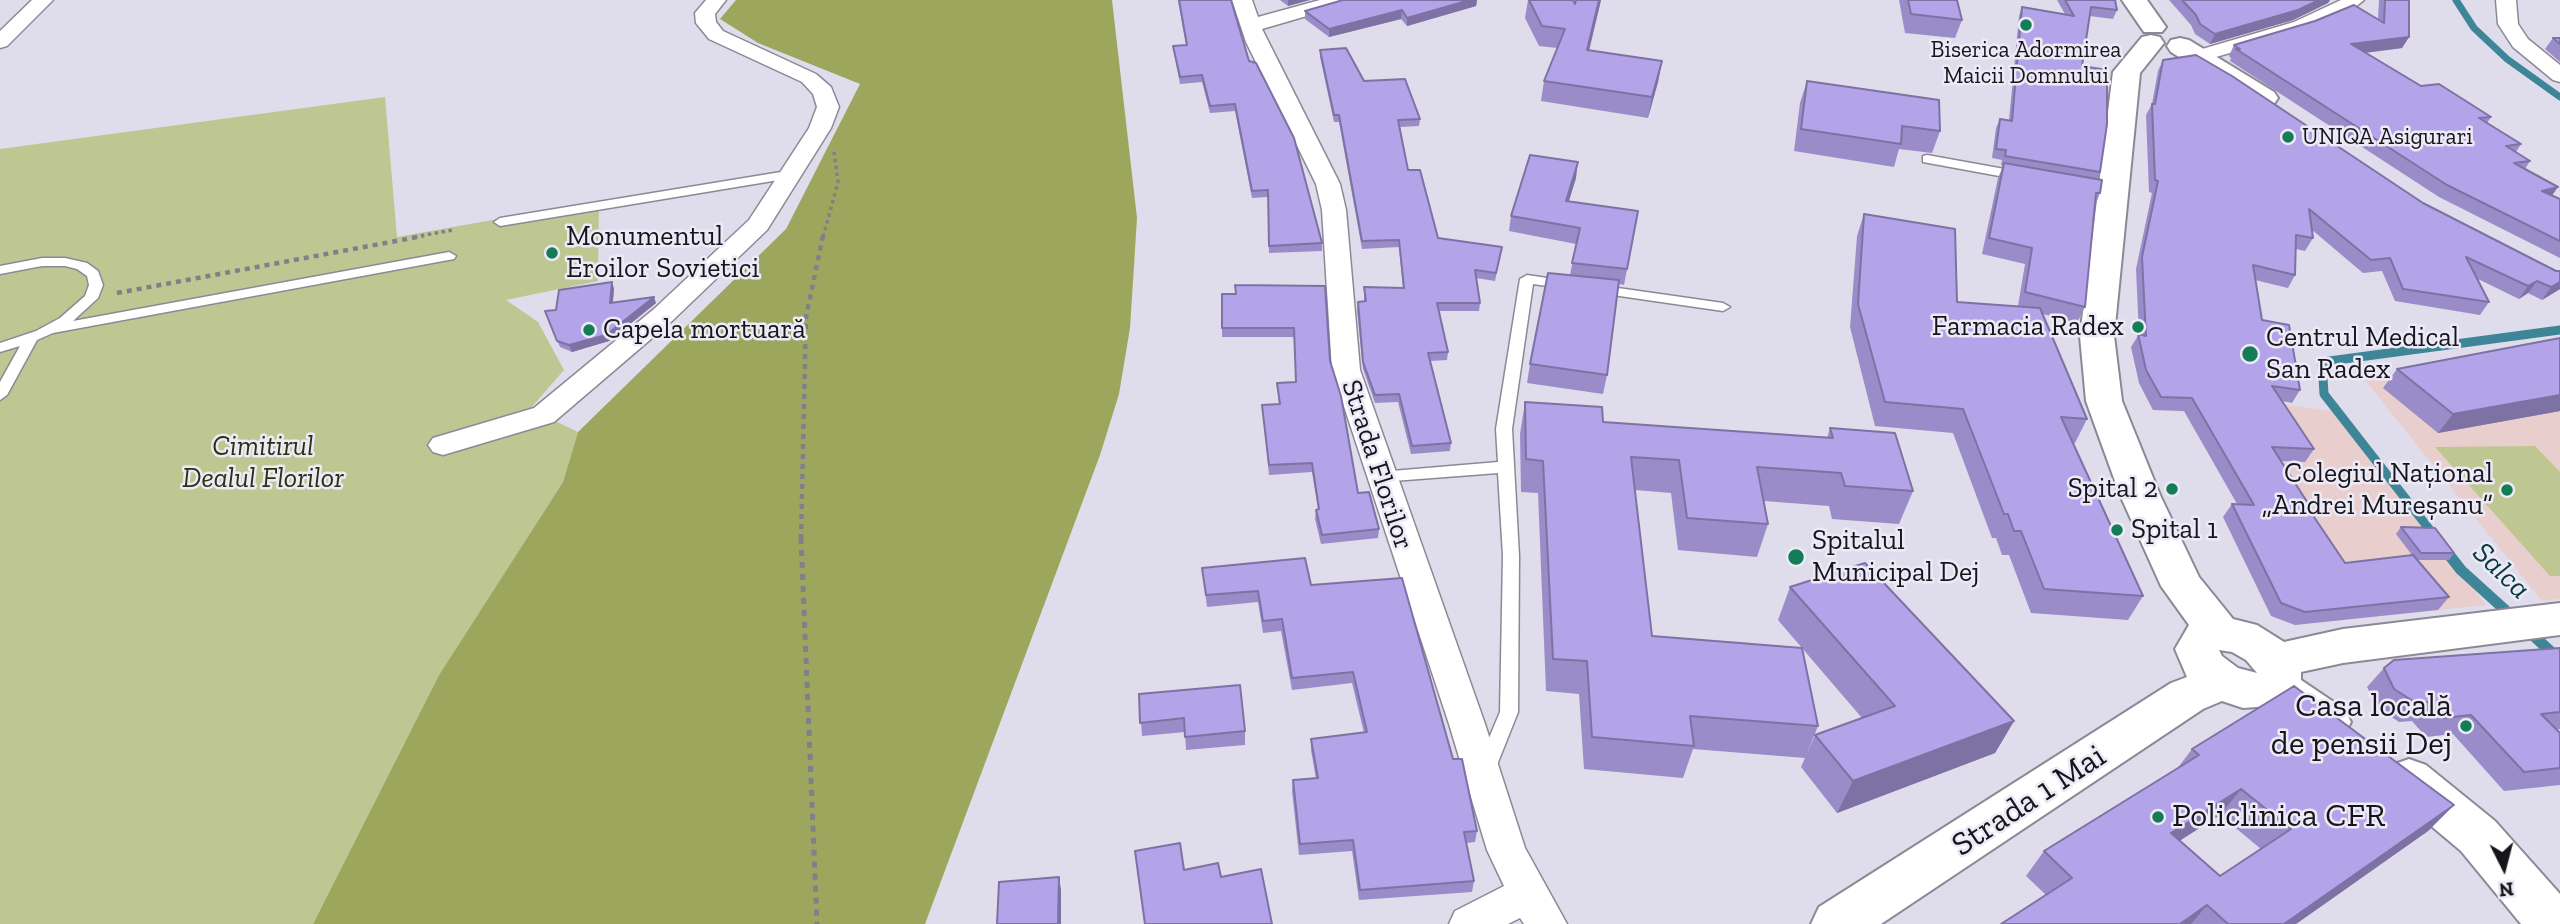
<!DOCTYPE html>
<meta charset="utf-8">
<style>
body{margin:0}
#map{position:relative;width:2560px;height:924px;overflow:hidden;background:#dfddeb;font-family:"Zilla Slab",serif}
canvas{display:block}
.north{position:absolute;left:2469px;top:833px;width:70px;height:70px;-webkit-text-stroke:5px #edeaf8;paint-order:stroke;rotate:174deg;font-size:19px;font-weight:700;line-height:28px;text-align:center;color:#16151a}
.north::after{content:'';display:block;margin:auto;width:24px;height:32px;background:#16151a;clip-path:polygon(50% 0,100% 100%,50% 72%,0 100%)}
</style>
<div id="map">
<canvas width="2560" height="924"></canvas>
<div class="north">N</div>
</div>
<script>
const context = document.querySelector('canvas').getContext('2d');
context.lineJoin = 'round';
function paint(path, color) { context.fillStyle = color; context.fill(path, 'evenodd'); }
const shape = rows => new Path2D(rows.map(r => 'M' + r).join(''));
function strokePath(path, color, width, dash) { context.strokeStyle = color; context.lineWidth = width; context.lineCap = dash ? 'butt' : 'round'; context.setLineDash(dash || []); context.stroke(path); }
function label(font, color, halo, rows, align = 'center') {
  context.font = font + ' "Zilla Slab",serif'; context.lineWidth = 5; context.setLineDash([]); context.textBaseline = 'middle'; context.strokeStyle = halo; context.fillStyle = color; for (const [text, x, y, turn = 0] of rows) {
    context.save(); context.translate(x, y); context.rotate((+turn || 0) * Math.PI / 180); context.textAlign = isNaN(turn) ? turn : align; if (halo) context.strokeText(text, 0, 0); context.fillText(text, 0, 0); context.restore();
  }
}
paint(shape([
 [2560,344,2560,599,2542,601,2365,380],
 [2143,392,2220,396,2338,412,2486,605,2295,625,2271,616,2236,543,2246,518,2184,412,2153,410]
]), '#e8cecc');
paint(shape([
 [385,97,397,237,599,201,598,281,506,300,538,322,564,370,530,409,578,432,563,482,439,675,313,924,0,924,0,149],
 [2535,446,2560,472,2560,576,2550,576,2435,447]
]), '#bec791');
paint(shape([
 [736,0,1112,0,1137,218,1130,328,1119,394,1100,455,925,924,313,924,439,675,563,482,578,432,786,229,860,84,758,43,720,19]
]), '#9ca75d');
strokePath(shape([
 [2456,0,2474,28,2507,59,2560,97]
]), '#3e8697', 7);
strokePath(shape([
 [2437,539,2324,394,2322,362,2560,330]
]), '#3e8697', 9);
strokePath(shape([
 [2436,538,2461,570,2514,618],
 [2527,630,2560,660]
]), '#3e8697', 11);
const lane = shape([
 [1927,155,2021,172,2027,176,2021,180,1923,162,1923,156,1927,155],
 [787,171,791,172,791,178,500,226,494,222,500,218,787,171],
 [449,252,456,256,454,259,53,333,37,340,7,395,0,400,0,382,20,346,0,352,0,343,36,331,60,318,85,296,89,285,87,276,77,269,65,266,42,266,0,274,0,266,42,258,65,258,87,263,98,271,103,285,98,298,73,321,449,252],
 [1527,275,1568,281,1575,285,1568,289,1533,284,1512,429,1519,556,1518,712,1493,775,1486,777,1479,775,1476,769,1500,712,1503,556,1498,473,1380,482,1372,477,1380,472,1498,462,1496,429,1520,279,1527,275],
 [1597,285,1723,303,1730,307,1723,311,1592,292,1590,289,1597,285]
]);
const street = shape([
 [32,0,53,0,7,46,0,48,0,31,32,0],
 [706,0,726,0,715,14,716,22,723,31,816,74,831,87,839,107,831,128,767,230,672,321,554,422,443,455,433,452,428,445,433,438,534,408,654,309,749,220,809,128,817,107,813,94,802,82,709,39,696,23,695,13,706,0],
 [1232,0,1252,0,1258,17,1320,0,1351,0,1348,4,1262,29,1340,184,1346,210,1360,370,1485,724,1525,848,1567,924,1524,924,1520,918,1508,924,1449,924,1455,911,1504,886,1487,850,1449,724,1332,370,1322,210,1316,184,1246,42,1232,0],
 [2341,0,2364,0,2344,16,2308,30,2199,62,2189,56,2192,52,2294,22,2341,0],
 [2496,0,2516,0,2518,24,2528,39,2560,65,2560,82,2553,80,2513,47,2498,24,2496,0]
]);
const secondary = shape([
 [2122,0,2147,0,2166,27,2162,32,2144,32,2122,0],
 [2151,35,2160,37,2164,43,2140,73,2114,336,2122,401,2160,495,2199,577,2233,619,2257,625,2284,642,2343,629,2560,603,2560,635,2343,663,2301,672,2301,680,2344,709,2351,722,2344,735,2328,741,2312,735,2270,706,2243,708,2222,701,2203,709,1881,924,1811,924,1819,907,2171,683,2187,677,2175,649,2189,625,2161,586,2120,495,2086,401,2080,336,2113,72,2142,37,2151,35],
 [2219,650,2232,652,2246,660,2257,673,2238,668,2222,656,2219,650],
 [2180,38,2189,40,2274,92,2278,98,2274,104,2264,106,2254,104,2171,52,2167,46,2171,40,2180,38],
 [2409,759,2426,765,2495,821,2560,894,2560,924,2521,924,2461,851,2392,793,2385,779,2392,765,2409,759]
]);
strokePath(lane, '#8c8996', 3);
strokePath(street, '#8c8996', 3);
strokePath(secondary, '#8c8996', 4);
strokePath(shape([
 [414,237,453,230],
 [823,237,838,182,834,151]
]), '#817f89', 3.5, [3.5, 3.5]);
strokePath(shape([
 [117,293,423,236],
 [801,539,806,317,823,236]
]), '#817f89', 4.5, [5, 5]);
strokePath(shape([
 [801,538,817,924]
]), '#817f89', 5, [6, 6]);
paint(lane, '#fff');
paint(street, '#fff');
paint(secondary, '#fff');
paint(shape([
 [1178,0,1231,0,1249,61,1322,243,1322,251,1269,253,1268,197,1252,198,1235,111,1210,113,1202,82,1180,84,1174,53,1173,46,1186,45],
 [1280,0,1310,0,1288,6],
 [1343,0,1477,0,1476,6,1407,26,1401,19,1329,37,1305,19,1305,11],
 [1528,0,1573,0,1575,4,1576,0,1601,0,1589,51,1662,61,1658,82,1648,118,1541,101,1544,81,1557,48,1539,46,1525,18],
 [1899,0,1957,0,1962,20,1955,38,1905,33],
 [2057,0,2115,0,2117,10,2113,19,2090,16,2082,66,2100,172,2097,179,2100,193,2095,206,2085,307,2077,323,2043,314,2087,419,2075,443,2073,443,2143,596,2128,620,2031,613,2009,555,2002,555,1996,538,1992,538,1953,433,1875,426,1850,327,1857,236,1864,214,1957,302,2018,306,2025,264,1982,254,1998,178,2003,166,2001,165,2002,160,1992,158,1996,128,2000,119,2009,120,2019,16,2022,7,2065,14],
 [2169,0,2330,0,2328,3,2293,20,2210,44,2195,34,2191,25],
 [2379,0,2409,0,2409,37,2402,48,2366,53,2421,86,2491,117,2487,123,2521,144,2516,152,2530,161,2525,169,2552,195,2560,198,2560,258,2439,197,2230,61,2231,58,2229,56,2234,45,2378,20],
 [2553,38,2560,38,2560,62,2545,49],
 [1320,50,1420,119,1419,126,1400,127,1408,170,1438,238,1502,247,1495,281,1476,278,1480,303,1479,311,1438,311,1448,352,1447,360,1430,361,1451,443,1450,451,1411,454,1398,402,1375,403,1363,369,1357,310,1358,302,1364,301,1364,287,1403,288,1399,247,1362,249,1339,122,1334,122,1320,57],
 [2163,60,2423,203,2556,271,2560,271,2560,289,2542,300,2528,293,2519,299,2478,279,2489,302,2480,315,2395,301,2382,271,2363,273,2311,229,2313,238,2305,251,2296,249,2295,275,2288,288,2255,280,2262,320,2300,390,2292,403,2282,401,2314,449,2305,462,2281,461,2311,508,2309,510,2345,563,2412,555,2396,534,2401,527,2454,553,2449,560,2416,560,2449,597,2438,610,2295,625,2271,616,2223,517,2232,504,2237,504,2184,411,2153,410,2139,383,2131,347,2139,334,2136,269,2152,193,2149,192,2146,115,2152,104,2158,71],
 [1807,81,1940,131,1932,153,1899,149,1894,167,1794,151,1800,103],
 [1576,178,1569,201,1638,211,1624,285,1619,284,1607,375,1603,394,1527,383,1530,364,1570,275,1576,244,1509,231,1511,216],
 [612,282,614,289,613,302,656,303,609,341,572,352,560,347,545,311,556,310],
 [1325,286,1330,361,1358,493,1379,529,1378,538,1321,544,1315,519,1316,510,1318,509,1312,472,1269,475,1262,405,1279,405,1277,383,1296,382,1294,337,1222,337,1222,328,1236,294],
 [2560,338,2560,411,2438,433,2383,388,2397,369],
 [1525,402,1603,422,1827,438,1830,428,1913,491,1899,524,1832,519,1829,506,1764,501,1768,524,1757,557,1678,550,1671,493,1635,490,1652,636,1802,648,1778,620,1790,587,2014,721,1995,753,1837,813,1801,767,1815,735,1862,718,1802,648,1818,726,1805,758,1693,749,1683,778,1584,769,1579,694,1546,691,1538,493,1521,492,1520,434],
 [1202,568,1311,585,1453,759,1477,831,1475,842,1466,843,1474,881,1472,892,1359,900,1352,851,1299,855,1292,791,1293,780,1316,779,1311,750,1311,739,1364,733,1352,683,1292,690,1281,631,1263,633,1258,602,1207,607],
 [2560,648,2560,729,2556,730,2560,733,2560,785,2504,791,2453,734,2426,737,2412,721,2399,722,2378,708,2367,687,2384,668],
 [1139,694,1245,731,1245,745,1186,750,1185,732,1142,736],
 [2192,749,2454,805,2428,831,2296,924,2001,924,2046,895,2026,876,2044,851,2177,769],
 [2220,815,2261,849,2220,876,2179,841]
]), '#9a8cc8');
paint(shape([
 [1288,0,1310,0,1288,6],
 [1470,0,1477,0,1476,6,1407,26,1407,18],
 [1599,0,1601,0,1584,71,1587,50],
 [2319,0,2330,0,2328,3,2293,20,2210,44,2215,34],
 [1402,10,1401,19,1329,37,1329,29],
 [2409,37,2402,48,2344,55,2351,44],
 [1662,61,1658,82,1648,118,1652,97],
 [1578,162,1576,178,1564,216,1566,201],
 [2558,187,2549,200,2542,191],
 [2537,281,2528,293,2519,299,2528,286],
 [612,282,614,289,612,309,610,303],
 [2560,282,2560,289,2542,300,2551,287],
 [654,297,656,303,609,341,572,352,569,345],
 [2560,395,2560,411,2438,433,2453,414],
 [2014,721,1995,753,1837,813,1853,781],
 [2241,789,2220,815,2151,859,2171,833],
 [2454,805,2428,831,2296,924,2284,924],
 [1059,877,1061,890,1061,924,1058,924],
 [2207,905,2191,924,2180,924]
]), '#7d72a3');
const building = shape([
 [1179,0,1231,0,1249,61,1256,63,1294,138,1322,243,1269,246,1268,190,1252,191,1235,104,1210,106,1202,75,1180,77,1173,46,1187,45,1179,0],
 [1343,0,1470,0,1407,18,1402,10,1329,29,1305,11,1343,0],
 [1529,0,1573,0,1575,4,1576,0,1599,0,1587,50,1662,61,1652,97,1544,81,1565,29,1542,26,1529,0],
 [1908,0,1957,0,1962,20,1911,14,1908,0],
 [2065,0,2115,0,2117,10,2091,7,2082,66,2107,70,2107,124,2100,172,2005,156,2006,150,1996,149,2000,119,2012,121,2022,7,2074,16,2065,0],
 [2182,0,2319,0,2298,10,2215,34,2200,24,2196,15,2182,0],
 [2385,0,2409,0,2409,37,2351,44,2421,86,2439,84,2491,117,2479,118,2521,144,2506,146,2530,161,2514,163,2558,187,2542,191,2560,199,2560,241,2447,185,2236,49,2240,49,2234,45,2315,21,2354,5,2384,23,2385,0],
 [2553,38,2560,38,2560,44,2553,38],
 [1346,48,1364,81,1405,79,1420,119,1398,120,1408,170,1420,170,1438,238,1502,247,1496,273,1475,270,1480,303,1437,303,1448,352,1428,353,1451,443,1412,446,1399,394,1375,395,1363,362,1358,302,1366,301,1364,287,1404,288,1399,240,1362,241,1339,115,1334,115,1320,50,1346,48],
 [2196,55,2232,76,2423,203,2556,271,2560,271,2560,282,2551,287,2537,281,2528,286,2466,257,2489,302,2403,289,2390,258,2371,260,2309,209,2313,238,2296,235,2295,275,2253,265,2262,320,2289,325,2300,390,2272,386,2314,449,2272,447,2311,508,2308,508,2345,563,2413,555,2449,597,2305,612,2281,603,2232,504,2254,505,2192,398,2161,397,2146,370,2138,334,2146,336,2142,257,2158,181,2155,180,2152,104,2155,104,2163,60,2196,55],
 [1807,81,1939,100,1940,131,1902,126,1901,144,1801,129,1807,81],
 [1530,155,1578,162,1566,201,1638,211,1627,269,1572,263,1580,228,1511,216,1530,155],
 [2004,163,2102,180,2100,193,2096,193,2085,307,2025,292,2032,248,1989,238,2004,163],
 [1864,214,1955,229,1957,302,2040,308,2087,419,2061,417,2143,596,2044,589,2021,531,2014,531,2008,514,2004,514,1963,409,1885,402,1858,304,1864,214],
 [1548,273,1619,280,1607,375,1530,364,1548,273],
 [612,282,610,303,654,297,606,335,569,345,557,341,545,311,556,310,559,290,612,282],
 [1235,285,1325,286,1330,361,1341,396,1358,493,1369,492,1379,529,1322,535,1316,510,1319,509,1312,463,1269,465,1262,405,1280,404,1277,383,1296,382,1294,328,1222,328,1222,294,1236,294,1235,285],
 [2560,338,2560,395,2453,414,2397,369,2560,338],
 [1525,402,1602,407,1603,422,1833,438,1830,428,1895,433,1913,491,1845,486,1841,473,1757,467,1768,524,1687,518,1679,460,1631,457,1652,636,1802,648,1818,726,1690,716,1694,746,1592,737,1587,661,1553,659,1543,461,1526,459,1525,402],
 [2401,527,2435,528,2454,553,2421,553,2401,527],
 [1305,558,1311,585,1402,578,1453,759,1462,759,1477,831,1464,832,1474,881,1360,890,1353,840,1300,844,1293,780,1318,778,1311,739,1367,732,1353,672,1292,678,1282,619,1263,621,1258,591,1206,595,1202,568,1305,558],
 [1865,563,2014,721,1853,781,1815,735,1895,706,1790,587,1865,563],
 [2560,648,2560,712,2541,714,2560,733,2560,768,2524,772,2471,715,2443,718,2429,702,2416,703,2394,689,2384,668,2394,660,2560,648],
 [1240,685,1245,731,1185,737,1184,718,1140,723,1139,694,1240,685],
 [2294,686,2454,805,2284,924,2228,924,2207,905,2180,924,2001,924,2072,878,2044,851,2199,755,2192,749,2294,686],
 [2241,789,2291,829,2220,876,2171,833,2241,789],
 [1180,843,1184,870,1218,863,1221,877,1261,869,1272,924,1145,924,1135,851,1180,843],
 [1059,877,1058,924,997,924,999,882,1059,877]
]);
paint(building, '#b3a3e9');
strokePath(building, '#7d72a3', 2);
for (const [x, y, r, color] of [
 [2026,25,7,"#147c56"],
 [2288,137,7,"#147c56"],
 [552,253,7,"#147c56"],
 [2138,327,7,"#147c56"],
 [589,330,7,"#147c56"],
 [2250,354,9,"#147c56"],
 [2172,489,7,"#147c56"],
 [2507,490,7,"#147c56"],
 [2117,530,7,"#147c56"],
 [1796,557,9,"#147c56"],
 [2466,726,7,"#147c56"],
 [2158,817,7,"#147c56"]
]) { const dot = new Path2D(); dot.arc(x, y, r, 0, 2 * Math.PI); context.fillStyle = color; context.fill(dot); strokePath(dot, '#edeaf8', 2.5); }
label('23px', '#16151a', '#edeaf8', [
 ["Biserica Adormirea",2026,50],
 ["Maicii Domnului",2026,76],
 ["UNIQA Asigurari",2302,137,"left"]
]);
label('28px', '#16151a', '#edeaf8', [
 ["Monumentul",566,237],
 ["Eroilor Sovietici",566,269],
 ["Farmacia Radex",2124,327,"right"],
 ["Capela mortuară",603,330],
 ["Centrul Medical",2266,338],
 ["San Radex",2266,370],
 ["Colegiul Național",2493,474,"right"],
 ["„Andrei Mureșanu”",2493,506,"right"],
 ["Spital 2",2158,489,"right"],
 ["Spital 1",2131,530],
 ["Spitalul",1812,541],
 ["Municipal Dej",1812,573]
], 'left');
label('italic 28px', '#2b300f', '#edeaf8', [
 ["Cimitirul",263,447],
 ["Dealul Florilor",263,479]
]);
label('28px', '#16151a', '#edeaf8', [
 ["Strada Florilor",1377,465,72]
]);
label('italic 30px', '#083943', '#edeaf8', [
 ["Salca",2501,571,44]
]);
label('33px', '#16151a', '#edeaf8', [
 ["Casa locală",2452,707],
 ["de pensii Dej",2452,745],
 ["Policlinica CFR",2172,817,"left"]
], 'right');
label('33px', '#16151a', '#edeaf8', [
 ["Strada 1 Mai",2029,801,-33]
]);
</script>
